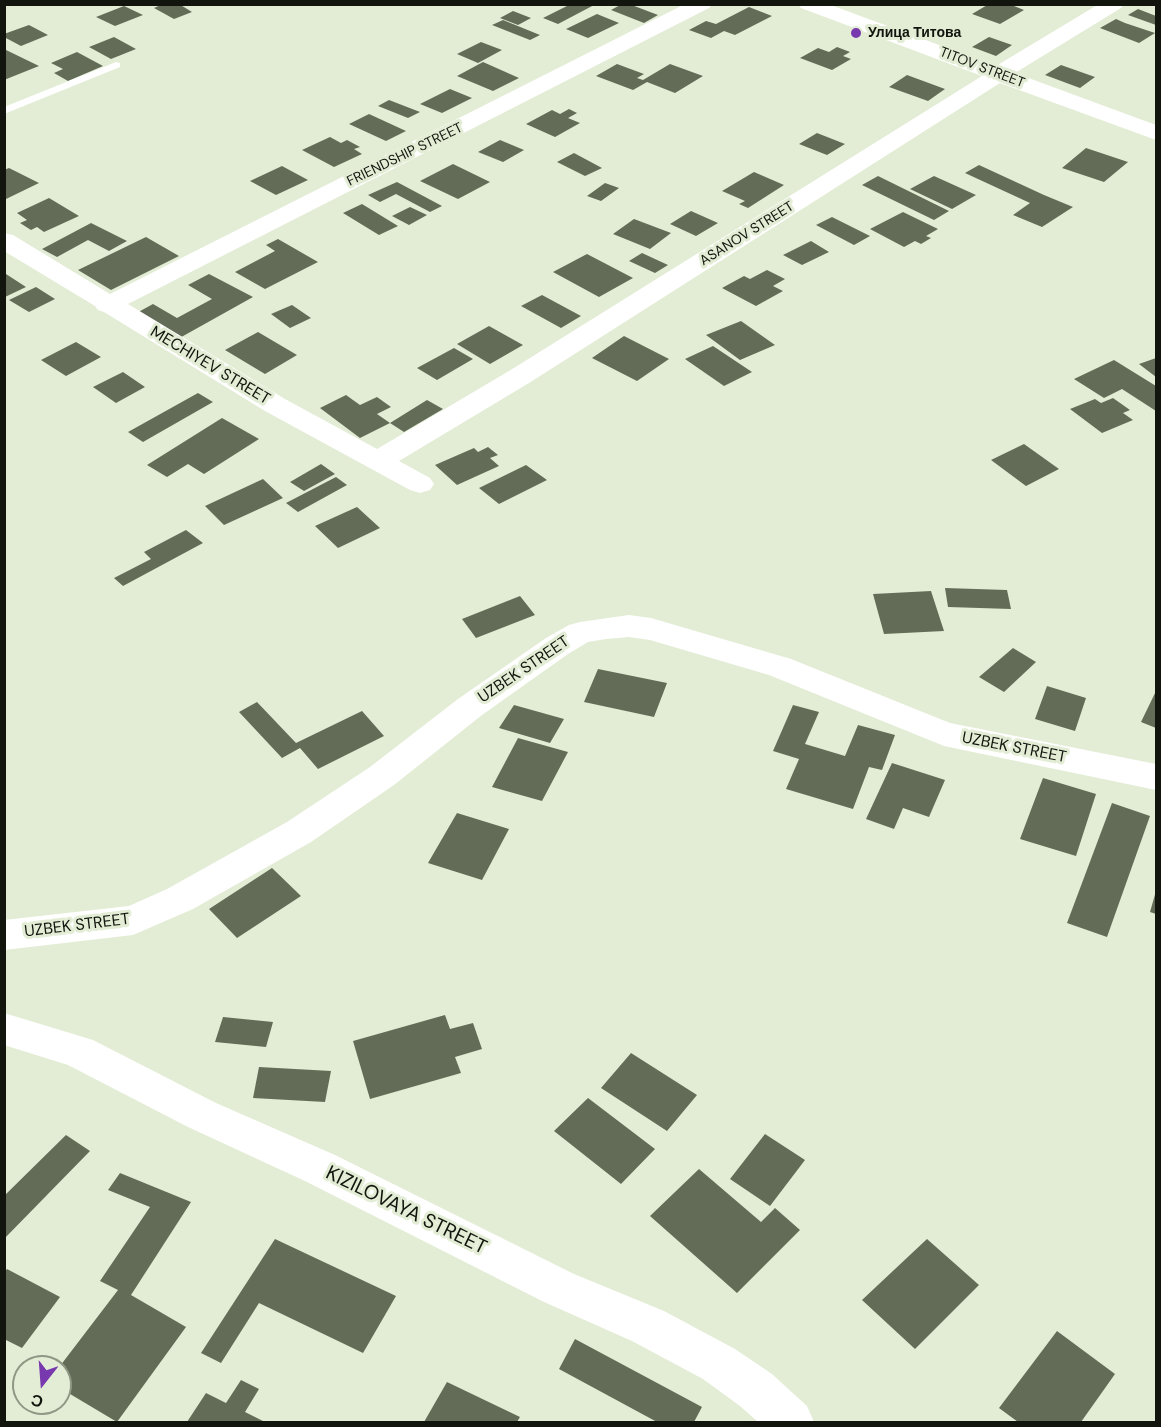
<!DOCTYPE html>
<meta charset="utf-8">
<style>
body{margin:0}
#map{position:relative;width:1161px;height:1427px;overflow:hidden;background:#e3edd5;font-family:"DM Sans",sans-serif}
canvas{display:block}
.frame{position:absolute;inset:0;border:6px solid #11150d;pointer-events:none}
.north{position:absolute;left:12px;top:1355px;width:60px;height:60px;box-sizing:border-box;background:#e3edd5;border:2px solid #8f9785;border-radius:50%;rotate:197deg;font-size:16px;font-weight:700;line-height:24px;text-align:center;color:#11150d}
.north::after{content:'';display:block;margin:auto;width:21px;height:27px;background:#7839ae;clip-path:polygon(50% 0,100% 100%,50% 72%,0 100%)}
</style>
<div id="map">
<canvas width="1161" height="1427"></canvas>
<div class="frame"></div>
<div class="north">С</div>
</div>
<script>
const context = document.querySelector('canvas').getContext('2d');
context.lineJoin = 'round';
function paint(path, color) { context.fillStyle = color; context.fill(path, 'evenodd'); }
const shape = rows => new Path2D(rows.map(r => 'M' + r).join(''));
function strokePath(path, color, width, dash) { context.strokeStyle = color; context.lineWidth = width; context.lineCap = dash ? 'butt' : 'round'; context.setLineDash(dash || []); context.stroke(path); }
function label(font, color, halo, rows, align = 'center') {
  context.font = font + ' "DM Sans",sans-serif'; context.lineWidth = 6; context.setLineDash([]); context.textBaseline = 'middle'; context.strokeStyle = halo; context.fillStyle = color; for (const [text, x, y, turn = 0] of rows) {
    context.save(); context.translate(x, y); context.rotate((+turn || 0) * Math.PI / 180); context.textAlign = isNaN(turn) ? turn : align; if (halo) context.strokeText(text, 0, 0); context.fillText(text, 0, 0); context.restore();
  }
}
paint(shape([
 [163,4,179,4,192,12,174,19,154,8],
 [571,4,596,4,558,24,543,18],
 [622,4,629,4,658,15,644,23,611,10],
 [989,4,1009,4,1024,10,1000,24,972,14],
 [124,6,143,15,115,26,96,17],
 [749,7,772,16,735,35,724,31,711,38,689,30,706,21,716,24],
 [1138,9,1156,16,1156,25,1128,15],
 [513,11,531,18,518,25,500,18],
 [597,14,619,23,588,38,566,29],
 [1116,19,1125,23,1155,33,1139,43,1100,28],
 [503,20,540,35,530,40,492,25],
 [29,25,48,35,21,46,4,37,4,34],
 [114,37,136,49,111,59,89,47],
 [989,37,1012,45,996,56,972,47],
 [481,42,502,50,478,63,457,54],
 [837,47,850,52,843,56,851,59,832,70,800,58,818,48,829,52],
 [4,49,39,66,4,80],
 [77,52,103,66,68,81,54,73,63,69,51,63],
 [483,62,519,78,493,91,457,76],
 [617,64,644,74,637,78,643,80,670,64,703,76,675,93,647,82,633,90,596,76],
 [1061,65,1095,77,1080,88,1045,75],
 [907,75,945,89,928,101,889,87],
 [450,89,472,98,442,113,420,104],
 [389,100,420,112,408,118,378,106],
 [569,109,577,113,568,118,580,123,555,137,526,124,552,110,560,114],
 [369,114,406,131,386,141,349,124],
 [817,133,845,144,827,155,799,144],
 [330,137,341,143,347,140,360,147,354,149,362,154,334,167,302,150],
 [500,140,524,150,503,162,478,152],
 [1086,148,1128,162,1104,182,1062,168],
 [574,153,602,168,585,176,557,162],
 [453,164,490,182,458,199,420,181],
 [979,165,1044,195,1073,207,1042,227,1013,215,1030,203,965,173],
 [282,166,308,180,276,195,250,181],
 [9,168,39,183,4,200,4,170],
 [754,172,784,185,748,208,739,204,745,201,722,191],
 [878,176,949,211,934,220,862,185],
 [934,176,976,195,952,209,910,189],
 [397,182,442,206,430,212,396,194,380,202,368,195],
 [605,183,619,188,601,201,587,196],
 [49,198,79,216,44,232,37,227,31,230,20,223,27,220,17,213],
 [362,204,398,226,379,235,343,213],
 [410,207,427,215,409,225,392,216],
 [691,211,718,223,696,236,670,224],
 [903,212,938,229,926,236,931,238,921,244,915,241,904,247,870,229],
 [832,217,870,236,854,245,816,225],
 [634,219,671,233,650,249,613,234],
 [91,223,127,241,109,251,88,240,57,257,42,249],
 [146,237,179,256,111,290,78,270],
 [278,239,318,262,265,289,235,272,275,251,266,245],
 [811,241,829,252,802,265,783,255],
 [642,253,668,265,655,273,629,261],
 [587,254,633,278,599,297,553,272],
 [767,270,785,279,773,286,783,291,756,306,722,288,744,276,750,279],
 [5,274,6,274,26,287,5,297],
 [209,274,253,297,176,340,133,315,153,304,177,318,212,299,188,285],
 [36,287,55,299,29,312,9,300],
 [542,295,581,316,561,328,521,306],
 [292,305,311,318,290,328,271,314],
 [741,321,775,345,740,360,706,335],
 [489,326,523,345,490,364,457,344],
 [258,332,297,355,265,374,225,350],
 [624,336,669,359,637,381,592,358],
 [76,342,101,357,66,376,41,360],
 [713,346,752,372,724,386,685,359],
 [454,348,473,359,437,380,417,368],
 [1156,358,1156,377,1139,364],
 [1114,360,1156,386,1156,411,1122,389,1104,398,1074,379],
 [123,372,145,387,116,403,93,387],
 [198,393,213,402,143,442,128,432],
 [346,395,360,405,377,397,391,407,377,414,390,423,360,438,320,408],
 [1113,398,1130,410,1123,413,1133,420,1102,433,1070,409,1095,399,1101,403],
 [427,400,443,409,404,432,390,423],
 [222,418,259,439,204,474,188,464,167,477,147,465],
 [1024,444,1059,469,1026,486,991,460],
 [488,447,498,455,490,458,499,466,457,485,435,465,474,448,478,452],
 [321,464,335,474,304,491,290,482],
 [526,465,547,480,499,504,479,488],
 [336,477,347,485,298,512,286,503],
 [263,479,283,498,224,525,205,506],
 [357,507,380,528,338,548,315,526],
 [186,530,203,543,123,586,114,578,151,559,144,552],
 [945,588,1007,590,1011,609,948,607],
 [931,591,944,631,884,634,873,594],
 [520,596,535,615,476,638,462,619],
 [1013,648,1036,662,1004,692,979,677],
 [598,669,667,683,654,717,584,702],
 [1047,686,1086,698,1075,731,1035,719],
 [1156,691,1156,728,1141,722],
 [257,702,296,743,362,711,384,736,318,769,300,748,282,758,239,712],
 [514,705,564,719,550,743,499,728],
 [793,705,819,712,805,744,845,756,858,725,895,735,882,770,869,767,853,809,786,789,799,759,773,751],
 [518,738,568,752,542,801,492,787],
 [892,763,945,780,929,817,903,808,894,829,866,819],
 [1043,778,1096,794,1076,856,1020,839],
 [1112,803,1150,816,1107,937,1067,923],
 [457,813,509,829,482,880,428,863],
 [272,868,301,896,237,938,209,909],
 [1156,891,1156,914,1150,912],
 [445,1015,450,1029,473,1023,482,1049,455,1057,461,1073,370,1099,353,1041],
 [223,1017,273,1022,266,1047,215,1042],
 [631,1053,697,1095,667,1131,601,1088],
 [259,1067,331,1071,325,1102,253,1098],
 [588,1098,655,1149,621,1184,554,1131],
 [765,1134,805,1160,770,1206,730,1179],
 [66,1135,90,1151,4,1239,4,1196],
 [699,1169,761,1222,775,1208,800,1230,737,1293,650,1216],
 [120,1173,191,1202,131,1295,186,1327,117,1422,60,1388,60,1366,118,1290,100,1281,150,1207,108,1190],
 [275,1239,396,1296,363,1353,259,1303,221,1363,201,1353],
 [927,1239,979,1285,915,1349,862,1300],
 [7,1269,60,1297,22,1348,4,1339,4,1273],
 [1057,1331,1115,1374,1081,1422,1018,1422,999,1408],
 [575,1339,702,1407,694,1422,657,1422,559,1369],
 [241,1380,259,1389,245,1412,265,1422,187,1422,206,1393,226,1403],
 [447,1382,520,1417,517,1422,424,1422]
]), '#636c57');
paint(shape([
 [116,62,120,63,120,67,4,114,4,107,116,62]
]), '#fff');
paint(shape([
 [685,4,712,4,709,8,128,304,285,399,377,449,509,371,982,76,801,8,798,4,828,4,996,66,1099,4,1124,4,1121,8,1015,73,1156,125,1156,140,1000,83,529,383,399,461,430,478,434,484,430,490,420,493,410,490,265,411,104,312,98,310,95,306,4,251,4,233,13,235,110,294,685,4],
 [629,615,651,618,791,659,950,723,1156,764,1156,790,944,746,769,675,650,640,629,637,606,639,588,642,568,654,482,715,394,785,311,842,193,909,133,935,4,950,4,920,129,906,167,889,287,822,370,767,458,699,546,638,569,625,580,622,629,615],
 [4,1013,93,1040,216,1103,335,1155,574,1274,664,1311,735,1349,772,1374,807,1406,814,1422,758,1422,740,1406,703,1379,632,1341,544,1302,305,1181,188,1127,68,1065,4,1045,4,1013]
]), '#fff');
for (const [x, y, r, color] of [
 [856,33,6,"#7839ae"]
]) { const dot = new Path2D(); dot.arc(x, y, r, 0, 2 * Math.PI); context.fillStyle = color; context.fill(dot); strokePath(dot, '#e3edd5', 2); }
label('bold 14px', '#11150d', '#e3edd5', [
 ["Улица Титова",868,33]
], 'left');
label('14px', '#11150d', '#e3edd5', [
 ["TITOV STREET",982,68,21],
 ["FRIENDSHIP STREET",405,155,-26],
 ["ASANOV STREET",747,234,-32]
]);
label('16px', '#11150d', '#e3edd5', [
 ["MECHIYEV STREET",210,366,31],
 ["UZBEK STREET",524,670,-34],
 ["UZBEK STREET",1014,748,11],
 ["UZBEK STREET",77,926,-7]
]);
label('20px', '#11150d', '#e3edd5', [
 ["KIZILOVAYA STREET",406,1211,26]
]);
</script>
